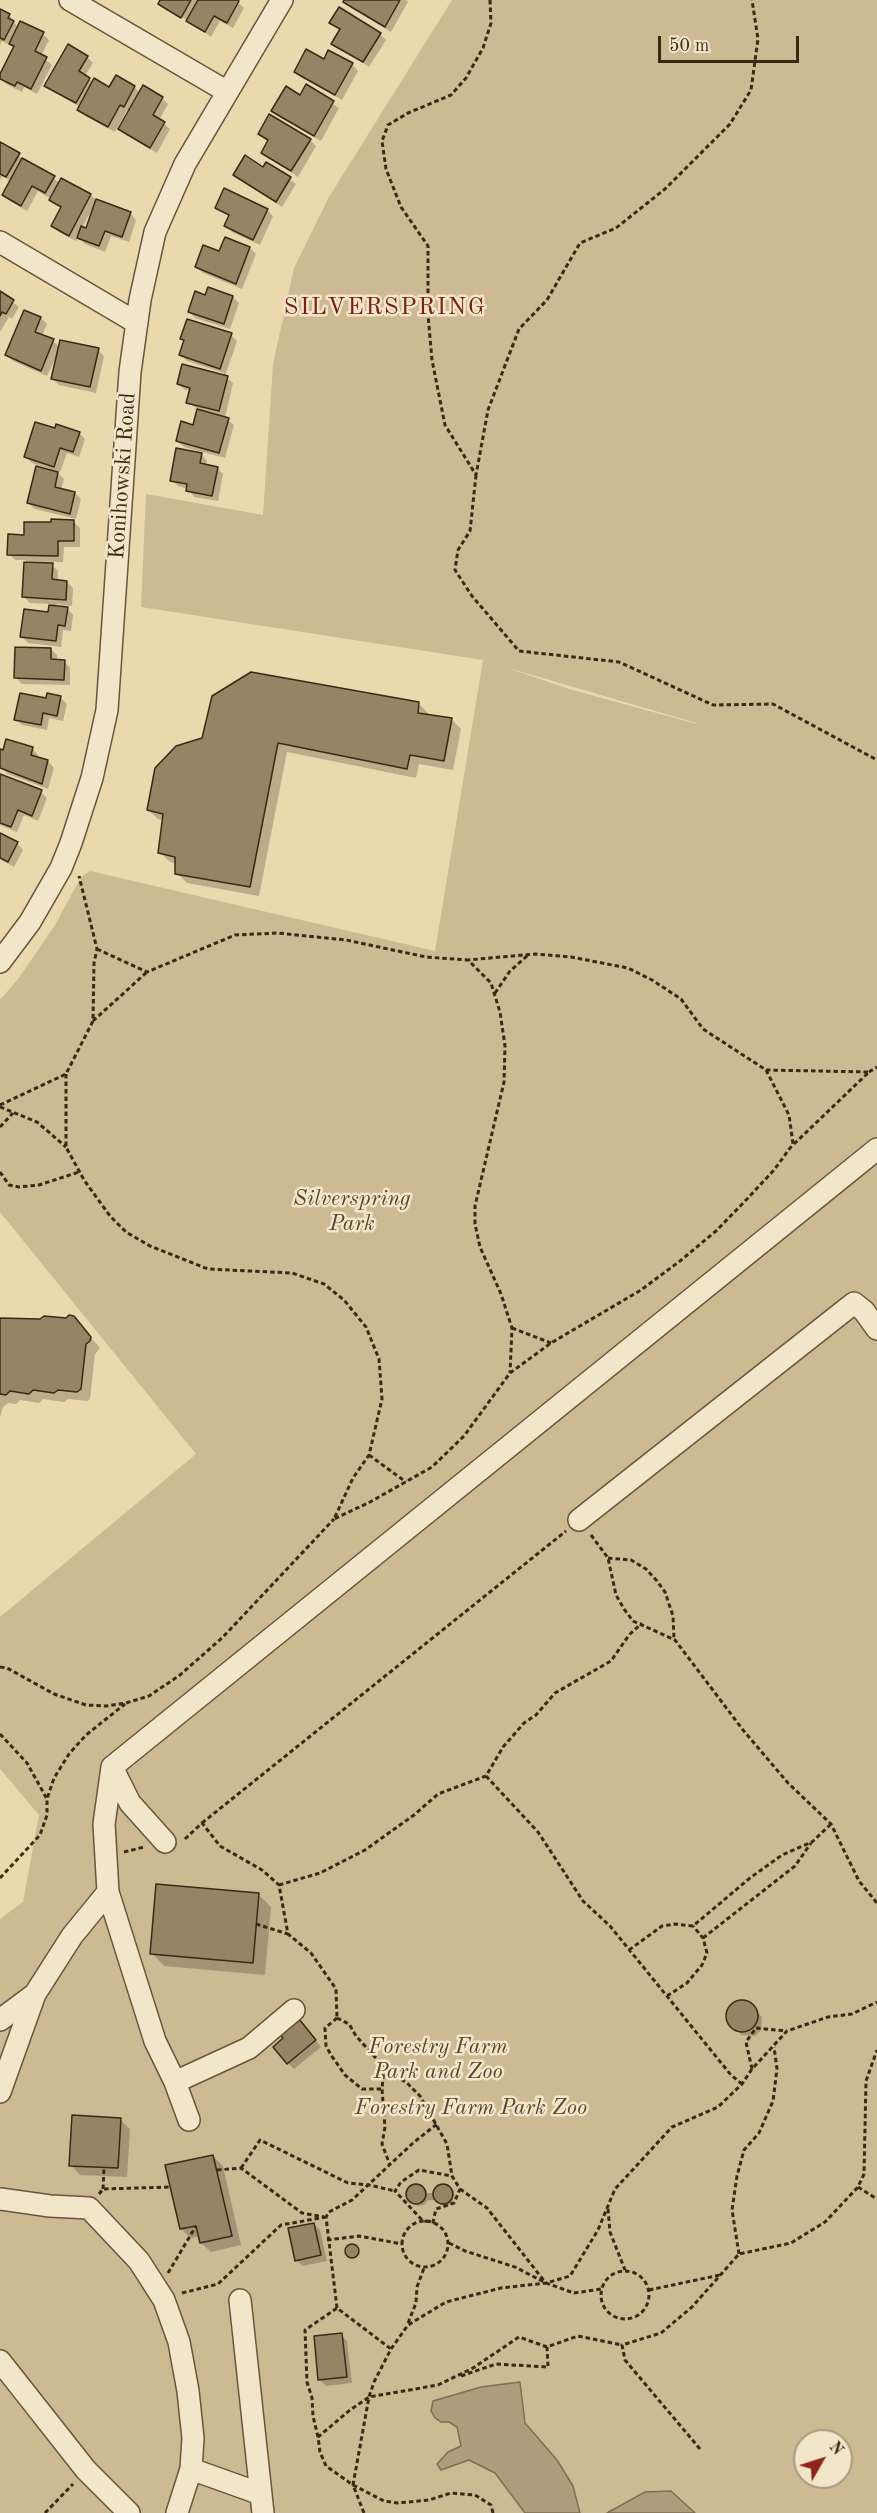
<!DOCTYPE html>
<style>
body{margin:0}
#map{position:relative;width:877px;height:2513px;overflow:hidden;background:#ebd8ad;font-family:"Old Standard TT",serif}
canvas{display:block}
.north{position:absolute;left:793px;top:2429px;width:60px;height:60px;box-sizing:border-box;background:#f2e6ca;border:2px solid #a99a82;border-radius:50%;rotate:51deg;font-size:16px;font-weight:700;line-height:24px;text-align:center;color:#3b2916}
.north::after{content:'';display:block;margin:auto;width:21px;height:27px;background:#8f2418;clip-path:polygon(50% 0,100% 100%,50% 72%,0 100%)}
.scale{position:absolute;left:658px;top:36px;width:141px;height:27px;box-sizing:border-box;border:3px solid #3b2916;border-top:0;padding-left:8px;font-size:18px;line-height:21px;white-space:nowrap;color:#3b2916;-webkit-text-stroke:4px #f2e6ca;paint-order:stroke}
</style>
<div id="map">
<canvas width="877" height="2513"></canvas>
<div class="north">N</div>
<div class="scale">50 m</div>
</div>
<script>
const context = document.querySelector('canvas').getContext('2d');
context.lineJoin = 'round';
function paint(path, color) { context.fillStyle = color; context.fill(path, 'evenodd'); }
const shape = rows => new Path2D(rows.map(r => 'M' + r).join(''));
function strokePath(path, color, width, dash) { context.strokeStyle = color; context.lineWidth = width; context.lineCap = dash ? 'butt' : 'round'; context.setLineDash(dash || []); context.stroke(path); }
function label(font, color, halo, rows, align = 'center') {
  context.font = font + ' "Old Standard TT",serif'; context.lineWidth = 5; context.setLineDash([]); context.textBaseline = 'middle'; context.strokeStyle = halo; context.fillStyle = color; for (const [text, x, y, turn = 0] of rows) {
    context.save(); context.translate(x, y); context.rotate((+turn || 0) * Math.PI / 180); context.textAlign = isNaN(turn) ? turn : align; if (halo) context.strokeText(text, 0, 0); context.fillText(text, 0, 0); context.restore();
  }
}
paint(shape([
 [452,0,877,0,877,2513,0,2513,0,1919,23,1902,39,1815,0,1769,0,1617,196,1454,0,1212,0,1000,18,979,55,925,81,877,90,871,435,951,483,660,141,607,146,494,263,515,273,364,294,268,329,197],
 [505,667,696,723,697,724,569,689],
 [805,2441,841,2441,841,2477,805,2477]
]), '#cdba93');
const water = shape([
 [520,2382,525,2423,557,2460,573,2486,580,2513,525,2513,495,2473,469,2460,441,2470,437,2464,448,2452,461,2446,457,2427,449,2422,441,2422,435,2418,431,2411,433,2401,481,2387,520,2382],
 [671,2491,695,2513,607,2513,645,2492,671,2491]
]);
paint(water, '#af9c7a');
strokePath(water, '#816e52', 1.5);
paint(shape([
 [162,0,235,0,244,8,233,28,220,21,211,37,189,21,166,10,160,4],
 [346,0,406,0,408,2,391,32,351,8,345,2],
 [0,10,9,15,18,28,43,34,49,40,41,56,52,65,37,94,24,87,22,92,6,84,0,78,15,48,2,41,0,45],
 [331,22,380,34,386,40,369,67,333,43,341,31],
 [87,57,93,63,85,76,93,82,110,89,134,87,140,93,162,98,168,104,159,120,170,129,157,153,126,135,120,128,130,111,127,110,115,132,85,116,78,109,80,107,52,91,46,85],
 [324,61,352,64,358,71,342,100,302,78,296,72],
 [306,86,339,108,321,141,279,117,273,110,300,97],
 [259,133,310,140,316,146,298,177,263,153,269,142],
 [0,144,60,183,61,180,91,195,97,201,130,213,136,220,129,242,111,236,105,252,85,244,78,237,76,241,59,232,53,226,62,209,51,199,38,191,27,211,10,201,4,195,11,181,2,176,0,180],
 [91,211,93,212,87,230,82,228],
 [267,164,296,184,282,207,235,175,264,169],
 [217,207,267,210,273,216,260,245,232,232,226,226,230,217],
 [226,238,250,248,256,254,242,289,203,273,196,267,220,253],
 [0,293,19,307,12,319,9,317,0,332],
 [233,297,239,303,230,329,195,318,189,311],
 [25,312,41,318,47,324,42,336,53,341,60,347,98,350,104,356,96,393,59,385,53,379,58,353,47,376,13,361,6,355],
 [231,335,237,341,225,376,233,383,225,418,234,425,225,458,184,447,177,441,194,427,199,410,188,402,190,391,185,390,178,384,223,376,224,373,187,361,180,355,185,342,181,339],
 [56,430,79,433,85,439,79,457,67,453,60,472,55,470,64,479,61,490,75,493,81,499,76,519,35,509,28,503,50,469,32,463,26,457],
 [201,454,207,460,206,466,217,468,223,474,218,501,194,497,188,489,178,486,172,480],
 [74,522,80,528,80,547,64,547,63,562,27,561,27,563,52,565,58,571,58,581,67,582,73,588,72,606,57,604,56,607,67,608,73,615,71,631,63,630,61,647,28,643,22,637,50,614,51,604,30,603,24,597,26,560,15,560,9,554,25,536],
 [51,649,57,655,57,661,64,661,70,668,70,685,22,684,16,678],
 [60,697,67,704,63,721,49,718,47,730,22,725,16,719,47,700],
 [418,703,428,713,428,716,451,719,461,729,453,770,419,764,416,778,287,752,259,896,187,883,177,873,177,864,170,862,160,852,163,820,158,819,148,810,156,768],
 [32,748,38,755,37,758,48,761,54,768,48,789,8,774,0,766,0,750],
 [0,775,41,792,47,798,38,821,24,815,17,832,0,825],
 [0,835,17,843,23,850,14,867,0,859],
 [73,1317,100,1348,95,1354,90,1399,87,1401,68,1399,64,1402,43,1399,39,1403,20,1400,16,1404,8,1403,3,1407,0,1417,0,1320,66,1320],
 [258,1894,271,1907,265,1975,164,1966,152,1953],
 [739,2002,748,2003,762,2017,761,2030,755,2036,741,2035,728,2016,731,2008],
 [305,2027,321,2047,294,2069,288,2063],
 [120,2120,130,2129,127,2177,80,2175,71,2165],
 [213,2156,223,2166,241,2245,211,2252,201,2243,200,2236,191,2238,181,2229],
 [444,2185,454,2194,452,2204,447,2206,442,2205,437,2200,428,2200,424,2205,418,2206,410,2200,408,2195,413,2187,418,2187,425,2193,433,2193,439,2186],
 [314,2224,320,2230,327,2261,303,2266,296,2260],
 '347 2252a6 6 0 1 1 12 0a6 6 0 1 1-12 0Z',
 [341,2335,347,2341,352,2383,326,2386,320,2380]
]), '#0003');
const building = shape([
 [160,0,191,0,181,18,158,4,160,0],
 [198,0,238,0,239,1,227,23,214,16,205,32,186,21,198,0],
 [344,0,400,0,385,27,343,2,344,0],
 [339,7,381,33,363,62,331,44,340,29,329,23,339,7],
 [0,9,10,14,8,18,14,21,4,40,0,38,0,9],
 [20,21,44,32,35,51,47,57,31,89,17,82,15,86,0,79,0,74,14,46,9,44,20,21],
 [68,44,88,56,79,71,90,78,76,103,44,86,68,44],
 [306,49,324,59,328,50,353,63,335,95,294,72,306,49],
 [116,75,135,86,124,107,120,105,108,127,77,110,94,78,109,87,116,75],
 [306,84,334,101,314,136,271,111,286,86,300,95,306,84],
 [143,85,163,97,153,115,165,122,150,148,118,129,143,85],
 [269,114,311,139,291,171,261,153,268,140,258,134,269,114],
 [0,142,20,153,6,177,0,174,0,142],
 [245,155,263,167,266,162,291,177,276,202,233,175,245,155],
 [22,158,55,176,45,193,32,186,21,206,2,195,22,158],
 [61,178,91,194,69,236,51,226,61,207,49,200,61,178],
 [224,188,268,209,253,240,224,226,229,215,215,208,224,188],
 [96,199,131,212,122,237,105,231,99,246,77,238,81,226,86,228,96,199],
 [225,237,250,247,236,284,195,267,203,245,219,251,225,237],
 [208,287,233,296,224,324,188,312,195,291,205,295,208,287],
 [0,291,14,300,6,314,2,312,0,316,0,291],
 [24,310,41,317,35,332,54,339,41,371,5,355,24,310],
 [187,319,232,333,220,369,179,355,184,340,180,339,187,319],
 [60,340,99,348,90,387,51,379,60,340],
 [182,364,228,376,219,411,186,403,190,388,177,384,182,364],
 [197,409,229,418,219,453,176,441,181,421,193,425,197,409],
 [35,422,55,428,56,424,80,432,73,452,60,448,54,467,24,457,35,422],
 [176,448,202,453,200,463,218,467,212,496,186,491,187,484,170,481,176,448],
 [36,466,58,472,55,487,75,492,70,514,27,503,36,466],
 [51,519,74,520,74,541,58,541,58,556,7,555,8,534,24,535,24,522,51,522,51,519],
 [24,562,53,563,52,579,67,581,66,600,22,597,24,562],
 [49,605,68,607,65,626,58,625,56,641,20,637,24,609,48,612,49,605],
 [15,647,51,648,51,659,65,660,64,680,14,678,15,647],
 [251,672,419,702,418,713,452,718,444,761,410,755,407,769,278,743,250,887,175,874,175,857,158,853,163,814,147,810,155,768,176,746,202,738,212,696,251,672],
 [20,693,46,698,47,693,61,696,57,716,43,713,41,725,14,720,20,693],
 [6,739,33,747,31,755,48,760,42,784,0,768,0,749,3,750,6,739],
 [0,774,42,790,32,816,18,810,11,827,0,823,0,774],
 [0,833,18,842,8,862,0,858,0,833],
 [69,1315,74,1316,91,1337,90,1341,86,1344,81,1389,77,1392,58,1390,54,1393,33,1390,29,1394,10,1391,6,1395,0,1394,0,1318,40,1319,44,1316,66,1318,69,1315],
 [156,1884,259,1893,253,1963,150,1954,156,1884],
 '726 2016a16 16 0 1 1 32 0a16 16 0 1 1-32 0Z',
 [299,2019,316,2040,287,2064,273,2047,283,2038,280,2034,299,2019],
 [72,2115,121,2118,118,2168,69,2166,72,2115],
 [213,2155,232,2236,200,2243,196,2226,180,2229,165,2165,213,2155],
 '433 2194a10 10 0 1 1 20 0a10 10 0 1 1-20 0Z',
 '406 2194a10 10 0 1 1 20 0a10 10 0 1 1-20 0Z',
 [314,2223,321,2255,295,2261,288,2228,314,2223],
 '345 2251a7 7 0 1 1 14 0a7 7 0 1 1-14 0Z',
 [342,2333,347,2377,318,2380,314,2336,342,2333]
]);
paint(building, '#978465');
strokePath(building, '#3b2916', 1.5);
const minor = shape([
 [70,0,226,91],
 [0,242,137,323],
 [0,962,30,922,61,868,71,843,92,778,107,710,130,372,140,300,155,232,185,164,282,0],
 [579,1520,854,1303,864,1311,877,1329],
 [112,1767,130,1803,165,1842],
 [0,2020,35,1994],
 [175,2082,249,2048,294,2010],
 [0,2092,35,1994,72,1936,108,1892],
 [189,2120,175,2082,155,2041,108,1892,104,1824,112,1767,877,1149],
 [0,2199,50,2206,89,2208,139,2261,164,2300,179,2342,188,2391,193,2438,191,2469,177,2513],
 [240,2300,263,2513],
 [0,2361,86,2470,129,2513],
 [191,2469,261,2494]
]);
strokePath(minor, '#67553c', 24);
strokePath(shape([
 [490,0,491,23,483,48,466,78,451,95,408,113,388,125,382,141,386,169,401,207,428,246,428,315,432,360,445,425,476,475,488,410,519,329,547,300,580,243,616,228,665,189,730,124,751,90,758,39,752,0],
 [476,475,470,531,458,550,455,570,472,596,519,651,619,662,713,705,773,704,877,760],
 [97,949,147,972,235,935,278,933,346,940,426,957,468,960,491,983,500,1012,505,1046,504,1082,475,1206,475,1224,480,1247,501,1294,512,1328,510,1373],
 [495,993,510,971,528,955],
 [93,1021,147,972],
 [766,1070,869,1072,794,1144],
 [869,1072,877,1067],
 [66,1074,66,1147,84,1180,110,1216,126,1232,150,1246,208,1269,292,1273,324,1284,344,1300,366,1327,379,1359,382,1399,369,1455,353,1478,334,1519,370,1502,432,1467,464,1436,510,1373,551,1343,641,1290,680,1261,716,1231,748,1198,774,1170,793,1144,789,1115,766,1070,703,1029,681,999,652,980,628,968,571,957,535,954,468,960],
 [0,1105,66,1074,93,1021,94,963,97,949,79,876],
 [0,1107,37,1122,66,1147],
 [0,1127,13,1113],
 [0,1172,9,1185,19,1187,39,1185,79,1172],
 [512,1328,551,1343],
 [369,1455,406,1482],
 [591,1535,608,1558,616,1595,624,1609,633,1621,675,1640,743,1730,788,1783,831,1824,859,1881,877,1903],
 [608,1558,631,1560,646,1569,657,1581,665,1592,673,1616,674,1639],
 [0,1667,7,1668,54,1694,86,1705,106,1706,126,1703,149,1696,180,1675,223,1637,334,1519],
 [0,1734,27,1763,47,1799,54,1778,69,1754,86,1735,125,1704],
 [486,1776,538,1832,583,1901,610,1926,731,2075,742,2084],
 [202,1823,566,1531],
 [185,1839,202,1823,220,1846,262,1870,279,1885,288,1934,311,1953,336,1989,337,2018],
 [124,1852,144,1847],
 [0,1878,40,1835,47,1815,47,1799],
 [279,1885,320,1873,365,1850,414,1815,438,1794,486,1776,503,1747,524,1723,536,1715,555,1693,611,1661,629,1635,642,1623],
 [256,1924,288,1934],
 [703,1938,795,1866,811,1843],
 [629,1950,662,1926,675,1924,693,1926,750,1878,782,1855,812,1842,831,1824],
 [667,1996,687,1983,702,1965,707,1953,703,1938,693,1926],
 [337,2018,349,2024,356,2036,384,2067,408,2084,420,2096,447,2144,452,2176,460,2189,454,2203,436,2209,433,2222,423,2221,395,2191,401,2182,419,2170,452,2176],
 [337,2018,325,2028,326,2046,331,2055,345,2075,362,2089,382,2089],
 [384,2067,382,2089,385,2127,382,2144,390,2165],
 [752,2069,746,2042,756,2028,787,2031],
 [241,2168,260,2140,348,2183,369,2185,395,2191],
 [217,2170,241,2168,302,2213,324,2217],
 [858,2187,877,2199],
 [103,2189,104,2168],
 [460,2189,487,2208,545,2282],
 [99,2194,103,2189,171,2187],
 [608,2209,610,2232,625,2270],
 '402 2244a23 23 0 1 1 46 0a23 23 0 1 1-46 0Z',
 [327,2240,359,2236,402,2244],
 [449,2243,465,2251,515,2267,546,2283,574,2293,601,2289],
 [739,2254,732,2210,737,2176,744,2150,759,2133,773,2101,777,2069,774,2047],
 '601 2295a24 24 0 1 1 48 0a24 24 0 1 1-48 0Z',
 [168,2273,196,2226],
 [649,2290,720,2275],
 [182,2293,218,2284,281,2225,326,2217],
 [337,2308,326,2217,329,2212,352,2200,413,2143,437,2124],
 [408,2323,416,2303,417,2287,424,2268],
 [461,2376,496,2364,548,2367,547,2347],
 [318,2437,313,2416,312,2398,307,2382,305,2330,337,2308,391,2349],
 [700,2449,625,2360,622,2345,661,2333,692,2307,739,2254,791,2243,825,2222,858,2187,864,2174,866,2081,877,2050],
 [45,2513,73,2484],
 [364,2513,353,2485,369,2397,374,2382,391,2349,408,2325,446,2302,501,2288,546,2283,570,2276,598,2230,615,2189,672,2127,718,2107,742,2084,752,2069,787,2031,828,2017,852,2014,877,2002],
 [493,2513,491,2505,475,2495,451,2493,429,2500,397,2503,384,2501,353,2485,326,2466,320,2452,318,2437,350,2410,369,2397,438,2385,473,2368,519,2337,547,2347,578,2336,622,2345]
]), '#3b2916', 3, [4.5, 3]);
strokePath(minor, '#f2e6ca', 21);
label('22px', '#3b2916', '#f2e6ca', [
 ["Konihowski Road",123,476,-86]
]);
label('italic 22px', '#58462f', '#f2e6ca', [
 ["Silverspring",352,1199],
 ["Park",352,1224],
 ["Forestry Farm",438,2047],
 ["Park and Zoo",438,2072],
 ["Forestry Farm Park Zoo",471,2108]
]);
context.letterSpacing = '1.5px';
label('24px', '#7a1f14', '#f2e6ca', [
 ["SILVERSPRING",385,308]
]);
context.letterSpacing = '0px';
</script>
